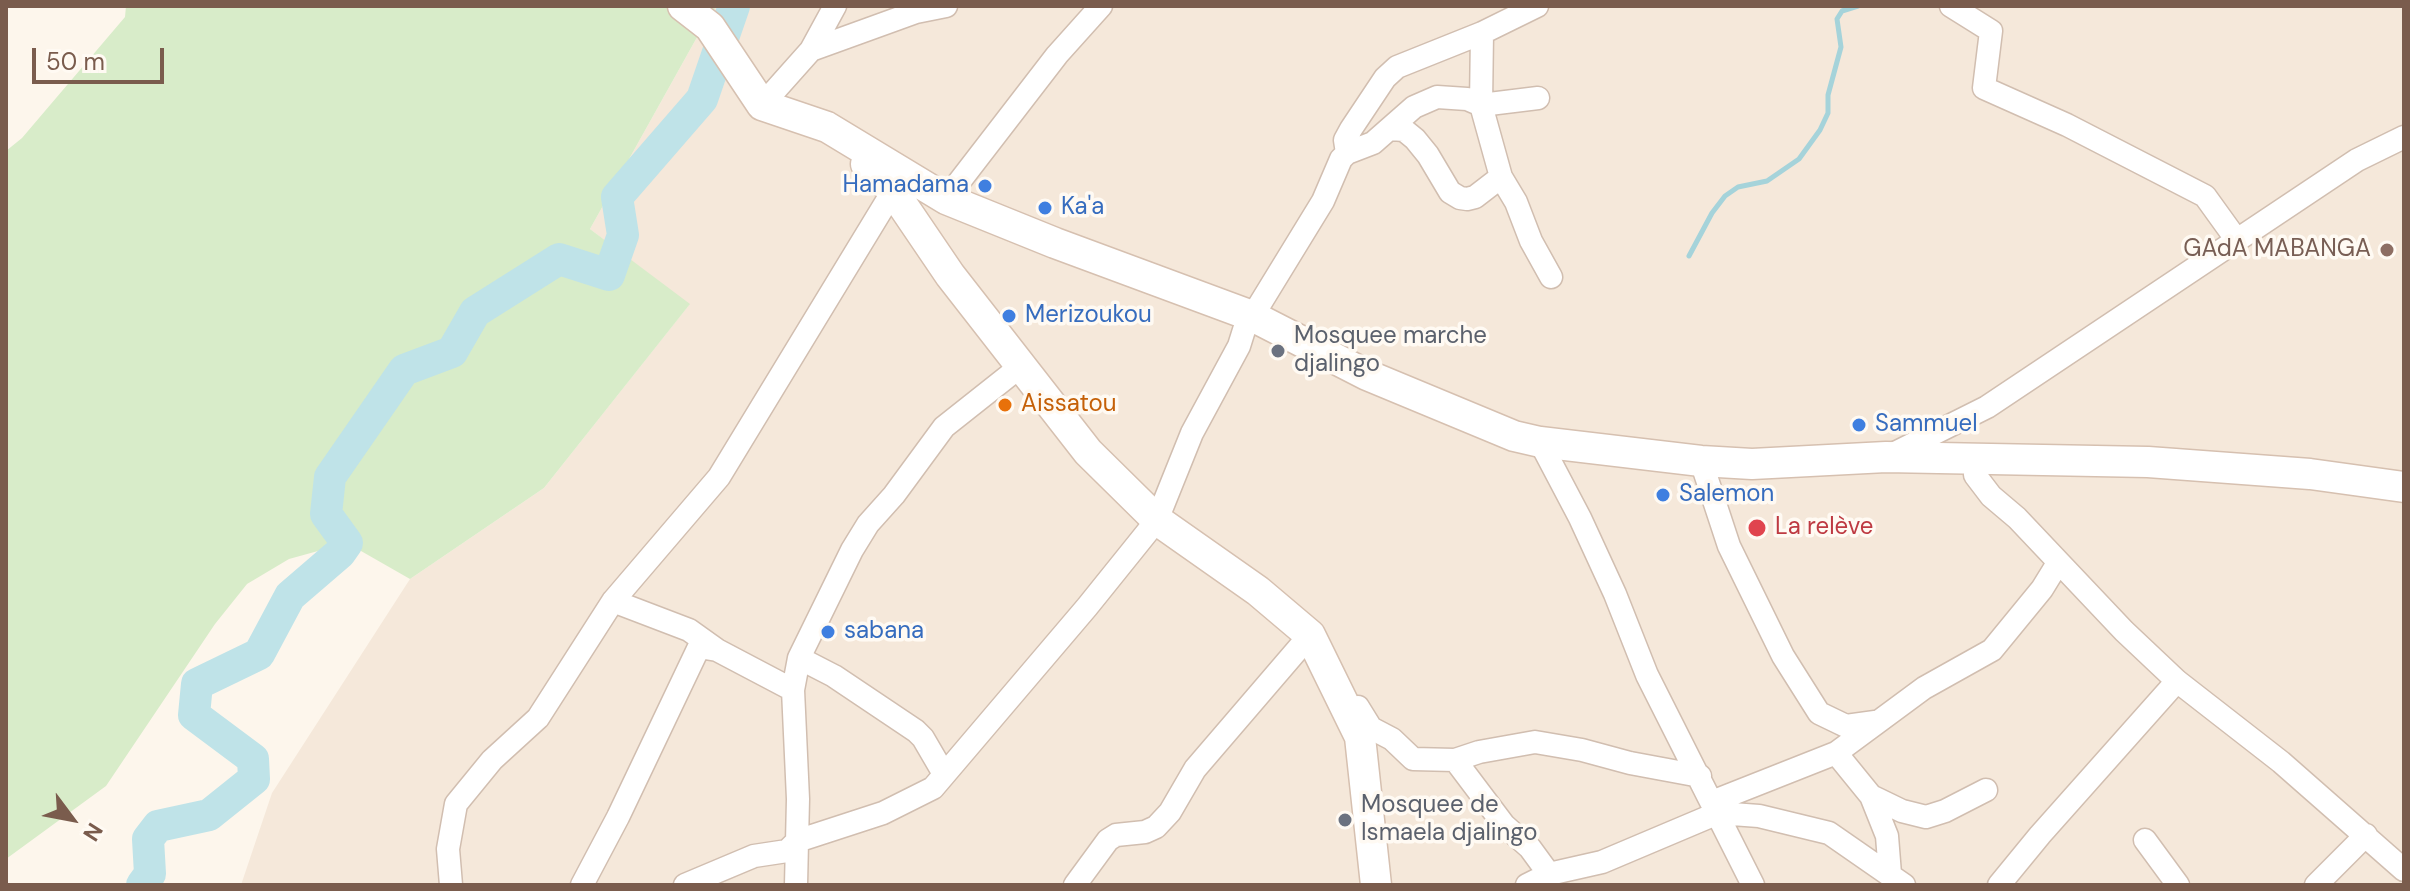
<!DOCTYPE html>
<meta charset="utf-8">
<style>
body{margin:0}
#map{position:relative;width:2410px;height:891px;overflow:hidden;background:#fdf6ec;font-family:"DM Sans",sans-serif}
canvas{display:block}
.frame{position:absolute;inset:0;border:8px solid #7a5c4d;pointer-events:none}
.north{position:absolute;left:32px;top:779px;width:80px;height:80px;-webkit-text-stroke:6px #fffaf3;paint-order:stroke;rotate:122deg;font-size:22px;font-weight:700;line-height:32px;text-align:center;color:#7a5c4d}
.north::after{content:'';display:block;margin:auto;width:28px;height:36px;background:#7a5c4d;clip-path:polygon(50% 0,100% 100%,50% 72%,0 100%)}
.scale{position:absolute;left:32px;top:48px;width:132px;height:36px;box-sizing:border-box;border:4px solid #7a5c4d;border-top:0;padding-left:10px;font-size:24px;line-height:28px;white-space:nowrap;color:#7a5c4d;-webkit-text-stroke:6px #fffaf3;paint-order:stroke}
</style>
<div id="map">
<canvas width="2410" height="891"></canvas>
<div class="frame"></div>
<div class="north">N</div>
<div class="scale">50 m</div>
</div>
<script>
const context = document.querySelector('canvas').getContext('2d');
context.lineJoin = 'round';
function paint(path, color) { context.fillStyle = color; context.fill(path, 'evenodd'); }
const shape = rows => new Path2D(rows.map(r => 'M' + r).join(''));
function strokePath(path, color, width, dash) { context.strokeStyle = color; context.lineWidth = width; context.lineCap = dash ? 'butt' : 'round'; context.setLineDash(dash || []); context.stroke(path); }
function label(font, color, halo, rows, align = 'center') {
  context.font = font + ' "DM Sans",sans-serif'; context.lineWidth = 7; context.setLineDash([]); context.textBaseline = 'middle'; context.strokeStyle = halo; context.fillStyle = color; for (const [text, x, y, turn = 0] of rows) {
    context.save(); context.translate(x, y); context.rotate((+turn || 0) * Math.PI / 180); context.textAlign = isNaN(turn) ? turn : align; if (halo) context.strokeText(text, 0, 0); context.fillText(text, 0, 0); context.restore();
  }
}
paint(shape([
 [717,6,2404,6,2404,885,241,885,272,793,410,579,544,488,689,305,590,229,710,14]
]), '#f5e8da');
paint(shape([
 [126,6,717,6,710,14,590,229,690,304,544,488,410,579,347,543,289,559,247,584,215,624,106,786,6,859,6,151,22,138,125,17]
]), '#d8ecc9');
strokePath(shape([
 [1689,256,1712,213,1725,196,1738,187,1767,181,1799,159,1820,130,1828,113,1828,95,1841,47,1837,19,1842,11,1858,6]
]), '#a5d3da', 5);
strokePath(shape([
 [142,885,150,874,148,839,158,826,209,815,254,779,253,759,194,715,197,684,259,654,290,596,340,553,347,543,326,514,330,477,404,370,452,352,475,312,559,259,609,275,623,235,617,197,702,99,734,6]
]), '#bfe3e8', 32);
const street = shape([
 [1951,6,1991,31,1984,88,2067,125,2205,196,2236,239],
 [1482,33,1481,105,1501,177],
 [811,50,835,6],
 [762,105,811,50,916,12,946,6],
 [1390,129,1404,130,1415,139,1428,155,1450,192,1460,198,1467,199,1475,197,1501,177,1516,202,1531,241,1551,277],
 [1347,153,1345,140,1351,129,1385,78,1397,67,1482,33,1537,6],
 [946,199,1057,55,1101,6],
 [1540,442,1580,518,1615,594,1647,675,1753,885],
 [1889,456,1987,407,2357,160,2404,137],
 [1976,459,1975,475,1991,496,2017,518,2124,631,2177,681,2281,762,2404,870],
 [1701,461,1729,546,1783,656,1819,713,1846,726,1875,722],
 [613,601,689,630,717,650,793,690],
 [799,658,834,676,916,731,923,738,944,774],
 [1358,707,1371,728,1392,739,1413,759,1455,760,1479,752,1535,742,1582,750,1630,763,1700,776],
 [1836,753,1871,796,1887,836,1890,874],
 [1455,760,1504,825,1530,848,1549,874],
 [1871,796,1902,811,1926,817,1945,811,1986,790],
 [1712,802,1836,753,1924,688,1992,650,2042,589,2058,563],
 [2145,840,2178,885],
 [451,885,448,849,456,804,492,760,538,718,613,601,719,477,893,191],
 [582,885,618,817,699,647,717,650],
 [685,885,754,856,787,851,797,841,883,813,933,788,1087,607,1157,520,1192,433,1239,346,1244,330,1323,201,1341,159,1347,153,1373,143,1414,107,1437,97,1467,99,1481,105,1538,98],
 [796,885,798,799,793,690,799,658,852,550,868,524,894,495,944,427,1021,366],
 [1075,885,1108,840,1116,835,1145,832,1156,827,1170,812,1195,769,1310,635],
 [1527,885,1549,874,1602,862,1718,813,1759,816,1829,833,1904,885],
 [1999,885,2040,835,2177,681],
 [2316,885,2366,835]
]);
const secondary = shape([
 [683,6,710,27,762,105,827,127,946,199,1055,243,1252,316,1367,375,1514,436,1540,442,1701,461,1752,464,1886,457,2148,462,2310,474,2404,487],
 [866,164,893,191,950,275,1088,452,1157,520,1258,591,1310,635,1360,737,1376,885]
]);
strokePath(street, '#d1beb0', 25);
strokePath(secondary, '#d6c0b0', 33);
strokePath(street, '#fff', 22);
strokePath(secondary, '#fff', 30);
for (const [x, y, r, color] of [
 [985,186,8,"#3f7fe0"],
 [1045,208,8,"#3f7fe0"],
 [2387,250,8,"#8d6e63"],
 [1009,316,8,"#3f7fe0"],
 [1278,351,8,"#6b7280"],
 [1005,405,8,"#e8710a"],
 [1859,425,8,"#3f7fe0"],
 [1663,495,8,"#3f7fe0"],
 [1757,528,10,"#e0444e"],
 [828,632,8,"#3f7fe0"],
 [1345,820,8,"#6b7280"]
]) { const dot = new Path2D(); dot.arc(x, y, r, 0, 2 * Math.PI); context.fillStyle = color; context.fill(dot); strokePath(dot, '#fffaf3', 3); }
label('24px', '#366cbe', '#fffaf3', [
 ["Hamadama",969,186,"right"],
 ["Ka'a",1061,208],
 ["Merizoukou",1025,316],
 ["Sammuel",1875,425],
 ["Salemon",1679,495],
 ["sabana",844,632]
], 'left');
label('24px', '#785e54', '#fffaf3', [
 ["GAdA MABANGA",2371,250]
], 'right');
label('24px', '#5b616d', '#fffaf3', [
 ["Mosquee marche",1294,337],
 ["djalingo",1294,365],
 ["Mosquee de",1361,806],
 ["Ismaela djalingo",1361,834]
], 'left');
label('24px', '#c56008', '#fffaf3', [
 ["Aissatou",1021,405]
], 'left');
label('24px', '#be3a42', '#fffaf3', [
 ["La relève",1775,528]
], 'left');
</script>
